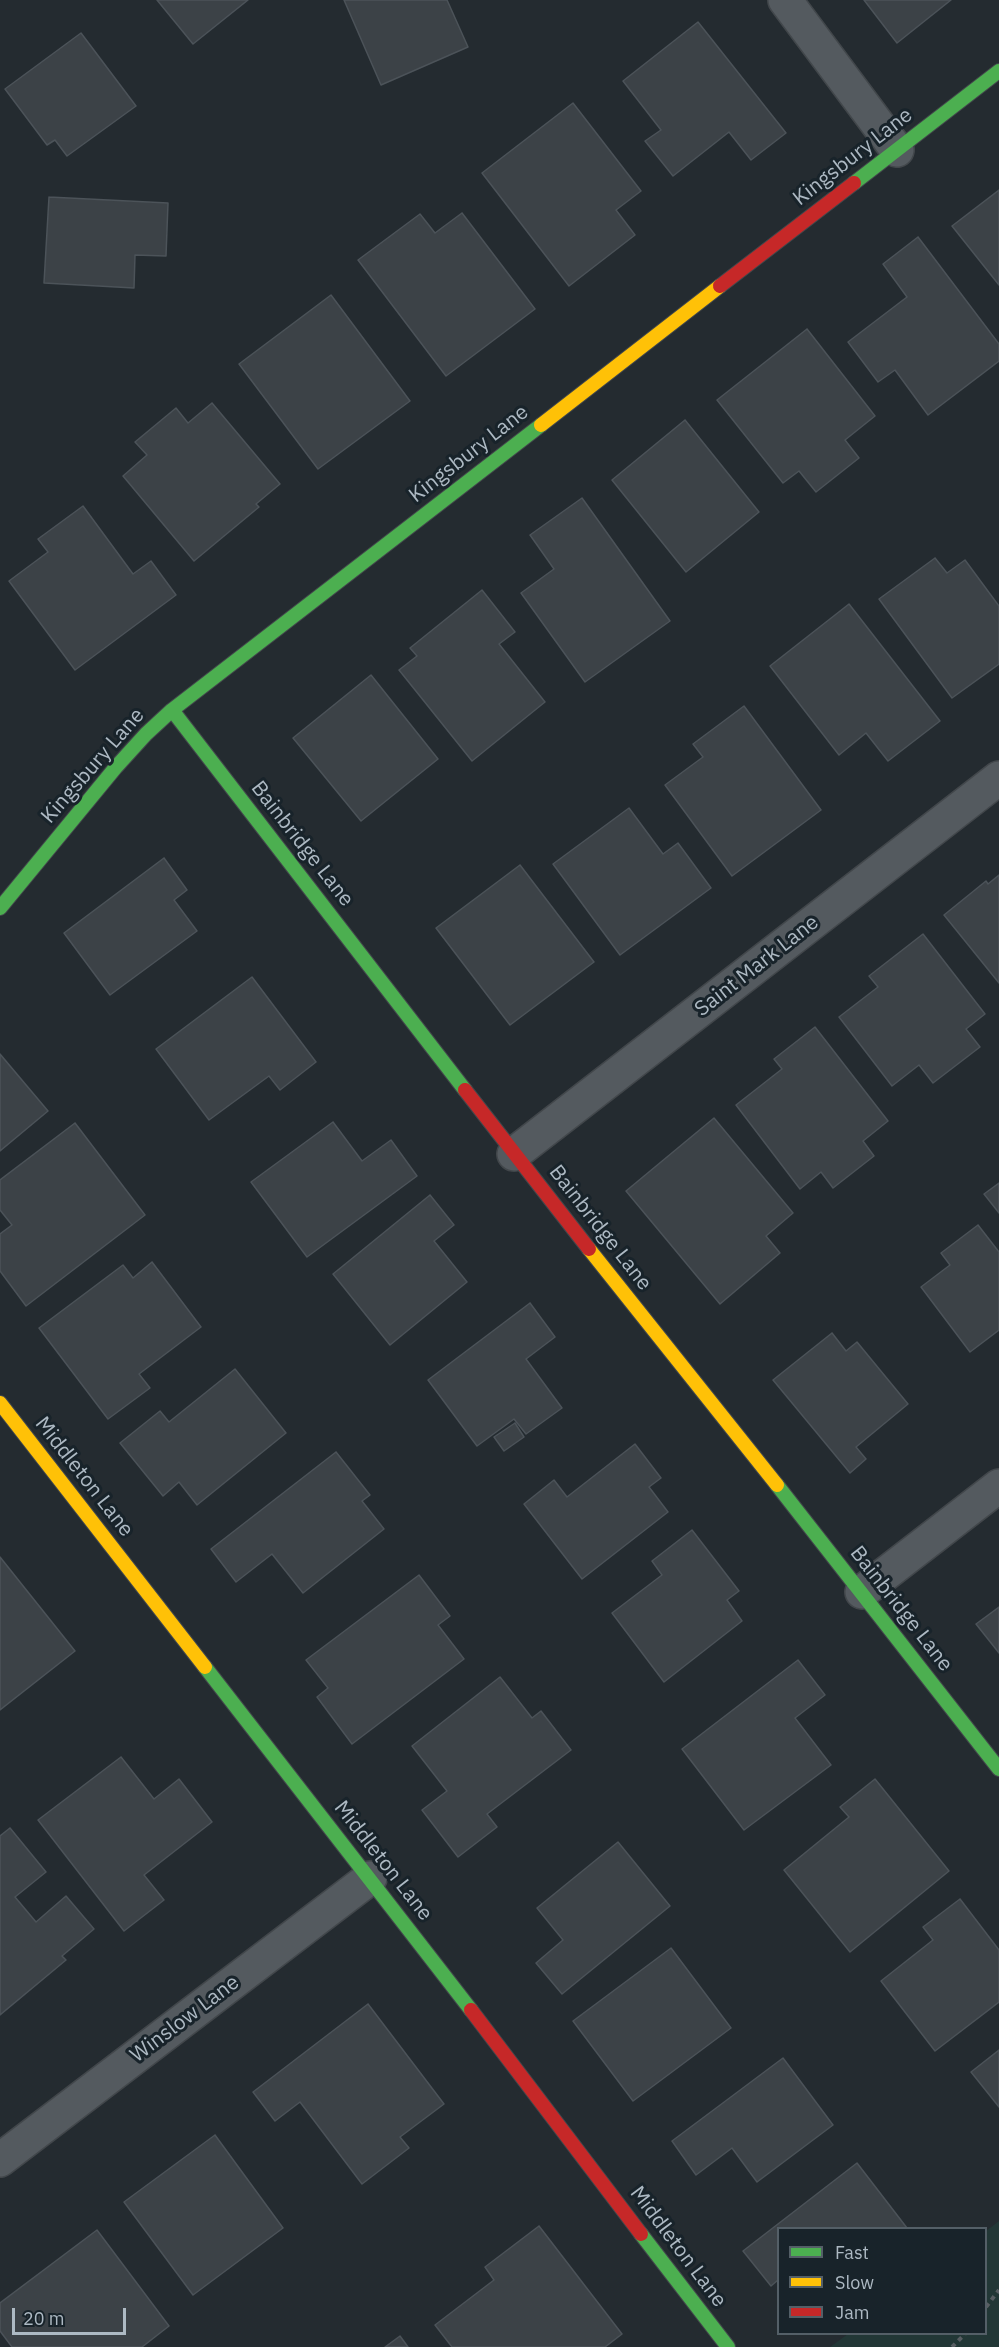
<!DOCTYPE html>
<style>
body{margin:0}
#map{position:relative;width:999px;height:2347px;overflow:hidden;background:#242b30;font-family:"IBM Plex Sans",sans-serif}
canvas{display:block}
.legend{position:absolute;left:777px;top:2227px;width:210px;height:108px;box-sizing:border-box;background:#18232a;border:2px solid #545f67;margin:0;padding:8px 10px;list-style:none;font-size:18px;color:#adb9c3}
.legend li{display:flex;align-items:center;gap:12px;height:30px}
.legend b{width:30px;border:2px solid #545f67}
.scale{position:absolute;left:12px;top:2308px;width:114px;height:27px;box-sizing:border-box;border:3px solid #adb9c3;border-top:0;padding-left:8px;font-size:18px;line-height:21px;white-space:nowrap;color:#adb9c3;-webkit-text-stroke:4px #18232a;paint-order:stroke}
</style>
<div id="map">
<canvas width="999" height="2347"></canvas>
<ul class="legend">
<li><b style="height:8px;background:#4caf50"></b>Fast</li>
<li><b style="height:8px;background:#ffc107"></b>Slow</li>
<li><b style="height:8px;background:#c62828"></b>Jam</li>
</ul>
<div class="scale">20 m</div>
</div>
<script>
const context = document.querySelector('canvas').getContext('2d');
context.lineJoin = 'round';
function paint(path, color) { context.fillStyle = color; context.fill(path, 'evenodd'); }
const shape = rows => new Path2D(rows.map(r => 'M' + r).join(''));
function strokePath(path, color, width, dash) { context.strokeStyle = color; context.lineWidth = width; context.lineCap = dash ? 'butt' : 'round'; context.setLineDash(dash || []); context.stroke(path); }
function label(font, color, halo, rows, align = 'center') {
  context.font = font + ' "IBM Plex Sans",sans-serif'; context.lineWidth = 6; context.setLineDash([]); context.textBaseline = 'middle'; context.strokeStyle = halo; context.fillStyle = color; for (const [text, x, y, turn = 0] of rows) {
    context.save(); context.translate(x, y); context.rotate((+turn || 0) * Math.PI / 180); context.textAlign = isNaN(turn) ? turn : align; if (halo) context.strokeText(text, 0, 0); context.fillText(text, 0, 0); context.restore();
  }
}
paint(shape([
 [999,2221,999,2347,830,2347,848,2334,986,2334,986,2231]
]), '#223736');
const building = shape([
 [157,0,248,0,193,44,157,0],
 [344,0,447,0,468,47,381,85,344,0],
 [864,0,951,0,897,43,864,0],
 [698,22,786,133,751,160,729,132,673,176,645,141,661,130,623,81,698,22],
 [81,33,136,106,67,156,55,140,47,145,5,89,81,33],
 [573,103,641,191,616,210,635,235,569,286,482,173,573,103],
 [999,190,999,285,952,226,999,190],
 [49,197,168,203,166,256,135,255,134,288,44,283,49,197],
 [462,213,535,309,446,376,358,260,420,214,435,233,462,213],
 [918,237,999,344,999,361,928,415,895,370,878,382,848,342,907,297,883,264,918,237],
 [331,295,410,401,318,469,239,364,331,295],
 [807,329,875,416,845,440,859,458,816,492,799,471,783,483,717,400,807,329],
 [212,403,280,484,256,504,259,507,194,561,123,476,147,455,135,442,176,408,188,423,212,403],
 [685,420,759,512,686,572,612,480,685,420],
 [582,498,670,621,585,682,521,593,554,569,530,535,582,498],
 [83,506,133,574,151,561,176,595,75,670,9,581,48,552,38,539,83,506],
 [935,558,947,573,965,560,999,606,999,664,952,698,879,599,935,558],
 [482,590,515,632,499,644,545,702,472,761,399,670,417,656,410,648,482,590],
 [849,604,940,721,888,761,866,733,839,755,770,666,849,604],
 [371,675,438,759,361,821,293,738,371,675],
 [744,706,821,810,732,876,665,785,703,757,693,744,744,706],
 [629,808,663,854,678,843,711,888,620,955,553,864,629,808],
 [164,858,187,890,174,900,197,931,110,995,64,933,164,858],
 [520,865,594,962,510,1025,436,928,520,865],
 [999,875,999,983,944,915,986,881,988,884,999,875],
 [923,934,985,1014,966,1029,980,1047,933,1083,919,1065,892,1086,839,1017,878,987,869,976,923,934],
 [252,977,316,1062,280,1090,269,1076,209,1120,156,1049,252,977],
 [815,1027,888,1121,863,1141,874,1156,833,1188,821,1172,800,1189,736,1105,782,1069,774,1059,815,1027],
 [0,1054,48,1111,0,1151,0,1054],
 [714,1118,793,1213,766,1236,780,1253,720,1304,626,1191,714,1118],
 [333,1122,362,1161,391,1140,417,1176,307,1257,251,1182,333,1122],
 [75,1123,145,1215,26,1306,0,1271,0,1234,12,1225,0,1210,0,1180,75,1123],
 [999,1183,999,1213,984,1194,999,1183],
 [430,1195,454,1225,434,1241,467,1282,390,1345,333,1274,430,1195],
 [978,1225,999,1252,999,1330,970,1352,921,1287,950,1265,941,1253,978,1225],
 [152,1262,201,1327,139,1374,150,1388,108,1419,39,1328,123,1265,133,1278,152,1262],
 [530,1303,555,1337,526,1359,562,1408,526,1434,514,1419,477,1446,428,1380,530,1303],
 [832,1333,846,1351,857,1342,908,1404,856,1447,866,1459,850,1473,773,1380,832,1333],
 [235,1369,286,1433,197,1505,179,1482,163,1496,120,1443,160,1411,169,1422,235,1369],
 [515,1423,524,1437,504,1451,494,1437,515,1423],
 [635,1444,661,1478,649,1487,668,1512,582,1579,524,1504,554,1480,567,1497,635,1444],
 [336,1452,370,1495,362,1501,384,1529,303,1593,272,1554,236,1582,211,1549,336,1452],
 [692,1530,739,1591,727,1600,742,1621,664,1682,612,1613,662,1575,652,1561,692,1530],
 [0,1557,75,1651,0,1710,0,1557],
 [419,1575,450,1616,438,1625,464,1659,352,1744,317,1697,328,1688,306,1660,419,1575],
 [999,1607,999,1653,976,1624,999,1607],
 [798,1660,825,1695,795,1718,831,1765,744,1830,682,1749,798,1660],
 [500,1677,532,1718,541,1711,571,1750,487,1814,497,1827,458,1857,422,1810,447,1791,412,1746,500,1677],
 [121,1757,154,1799,179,1779,212,1822,144,1875,164,1900,124,1931,38,1820,121,1757],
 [875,1779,949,1871,850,1952,784,1870,849,1817,840,1807,875,1779],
 [10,1828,46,1872,15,1897,36,1922,66,1896,94,1929,62,1956,66,1960,0,2015,0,1836,10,1828],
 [618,1842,670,1906,562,1994,536,1963,563,1940,537,1908,618,1842],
 [960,1899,999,1950,999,2002,935,2051,881,1981,933,1940,923,1927,960,1899],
 [671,1948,731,2028,633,2101,573,2021,671,1948],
 [368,2004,444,2104,400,2137,409,2148,362,2184,300,2102,275,2121,253,2092,368,2004],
 [999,2050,999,2107,971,2072,999,2050],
 [783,2058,833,2125,757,2182,732,2148,696,2175,672,2141,783,2058],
 [215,2135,283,2228,193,2295,124,2202,215,2135],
 [857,2163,907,2228,778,2228,778,2280,771,2286,743,2251,857,2163],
 [539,2226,622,2334,605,2347,452,2347,435,2325,494,2280,485,2267,539,2226],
 [97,2230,169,2326,142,2347,12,2347,0,2331,0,2303,97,2230],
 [400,2336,408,2347,385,2347,400,2336]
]);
paint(building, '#3c4247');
strokePath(building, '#4c5359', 1.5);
const street = shape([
 [785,0,897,150],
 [514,1154,999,778],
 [862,1592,999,1486],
 [0,2160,370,1878]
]);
const fast = shape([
 [854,183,999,71],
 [172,710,465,1090],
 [0,908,116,767,146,734,172,710,541,425],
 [777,1485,999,1769],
 [205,1667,471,2010],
 [641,2234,728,2347]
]);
const slow = shape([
 [541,425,720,286],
 [589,1249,777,1485],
 [0,1403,205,1667]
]);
const jam = shape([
 [720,286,854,183],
 [465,1090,589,1249],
 [471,2010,641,2234]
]);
strokePath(street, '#42474b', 36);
strokePath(fast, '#42474b', 16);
strokePath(slow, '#42474b', 16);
strokePath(jam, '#42474b', 16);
strokePath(shape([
 [986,2307,999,2290],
 [952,2347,965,2334]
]), '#585e63', 4, [4.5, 4.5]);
strokePath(street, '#545a5f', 33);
strokePath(fast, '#4caf50', 14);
strokePath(slow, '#ffc107', 14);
strokePath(jam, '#c62828', 14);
label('21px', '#adb9c3', '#18232a', [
 ["Kingsbury Lane",853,157,-38],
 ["Kingsbury Lane",469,454,-38],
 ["Kingsbury Lane",93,766,-49],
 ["Bainbridge Lane",302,844,52],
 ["Saint Mark Lane",757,966,-38],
 ["Bainbridge Lane",600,1228,52],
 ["Middleton Lane",84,1477,52],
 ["Bainbridge Lane",901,1609,52],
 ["Middleton Lane",383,1861,52],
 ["Winslow Lane",185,2019,-37],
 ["Middleton Lane",678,2247,53]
]);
</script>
